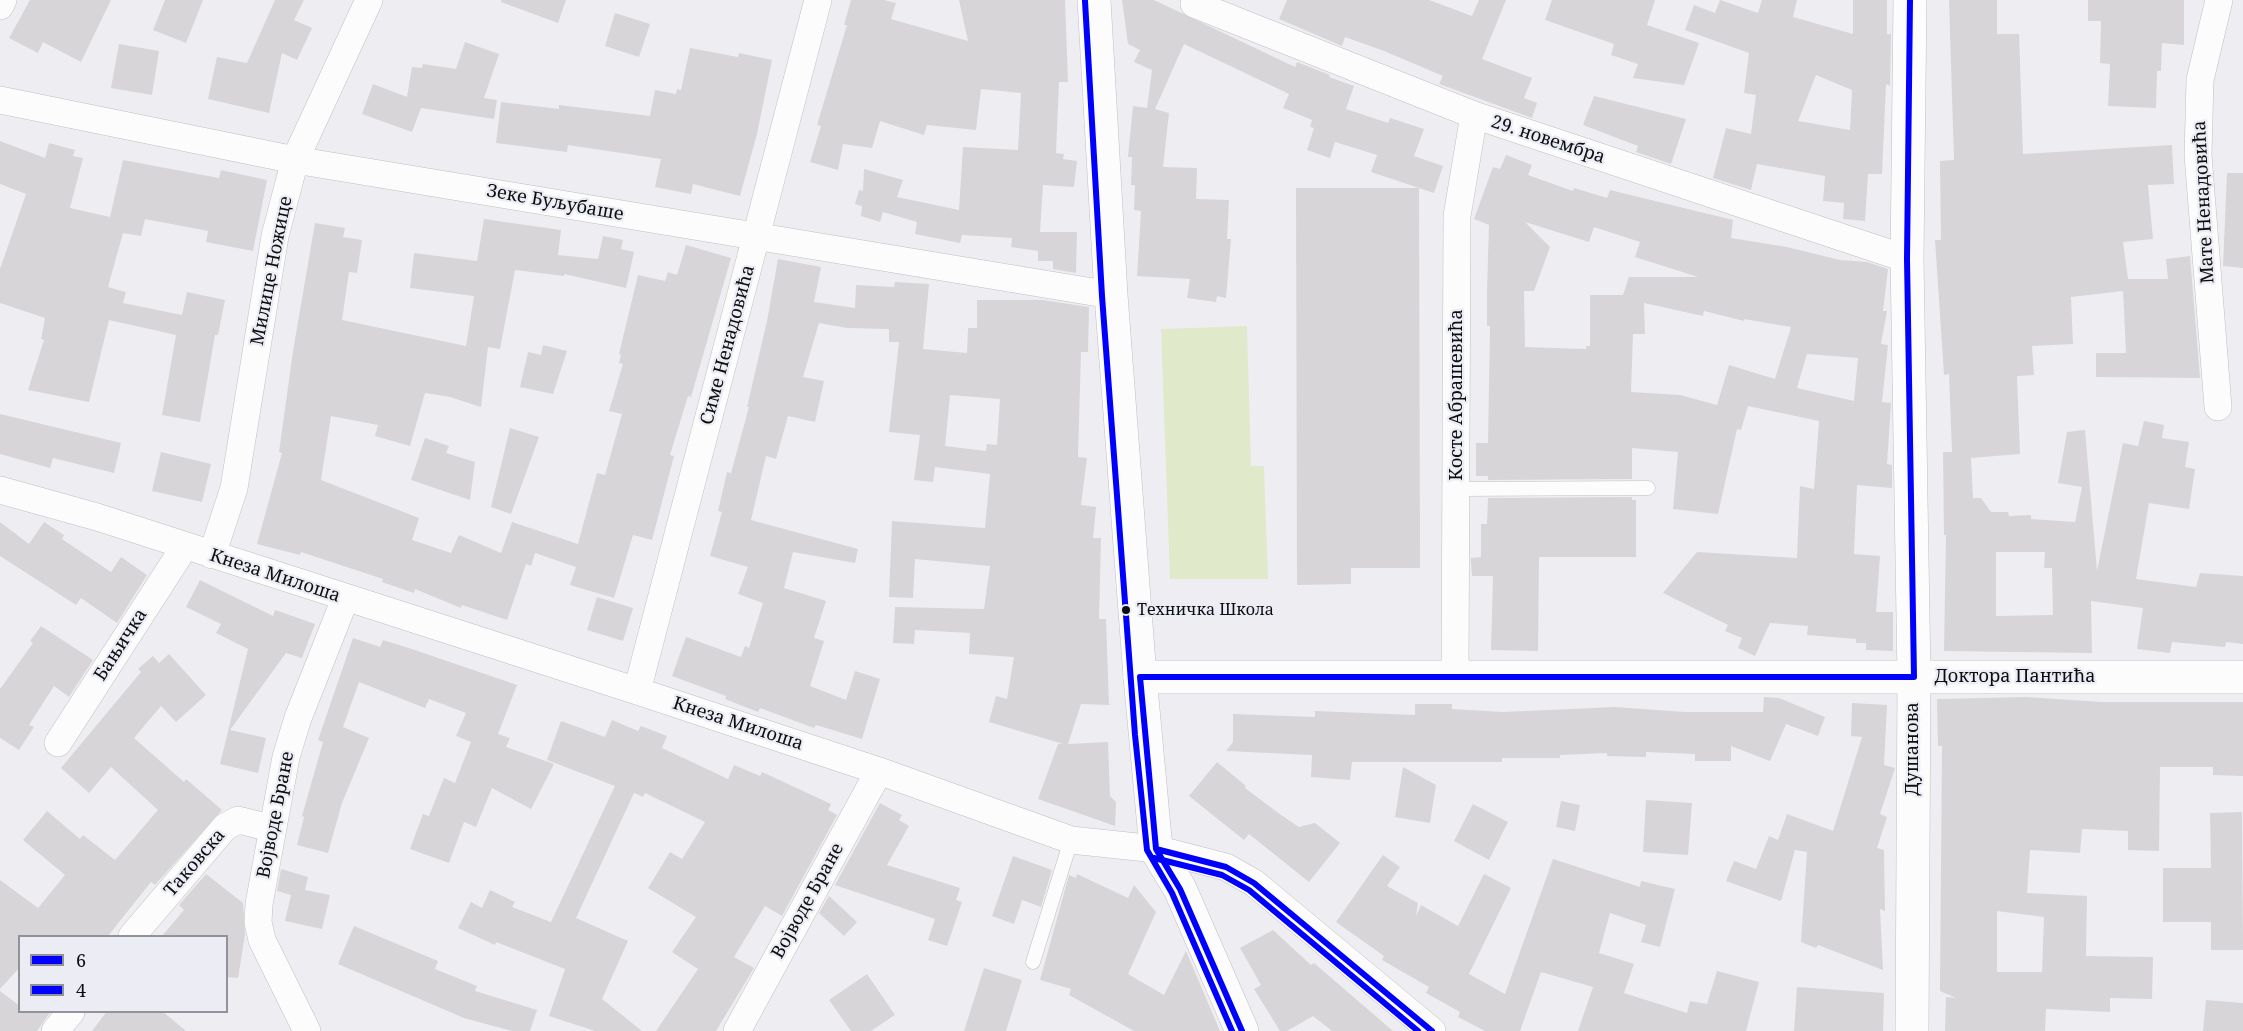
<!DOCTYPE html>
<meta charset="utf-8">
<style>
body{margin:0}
#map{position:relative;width:2243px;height:1031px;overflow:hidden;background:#eeeef2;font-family:"Noto Serif",serif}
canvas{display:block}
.legend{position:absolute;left:18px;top:935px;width:210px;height:78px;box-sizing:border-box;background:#ecedf4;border:2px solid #929398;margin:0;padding:8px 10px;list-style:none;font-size:18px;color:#0c0d0f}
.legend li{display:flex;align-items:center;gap:12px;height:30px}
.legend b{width:30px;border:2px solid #929398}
</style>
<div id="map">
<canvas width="2243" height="1031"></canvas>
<ul class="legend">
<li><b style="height:8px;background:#00f"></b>6</li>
<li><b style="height:8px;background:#00f"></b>4</li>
</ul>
</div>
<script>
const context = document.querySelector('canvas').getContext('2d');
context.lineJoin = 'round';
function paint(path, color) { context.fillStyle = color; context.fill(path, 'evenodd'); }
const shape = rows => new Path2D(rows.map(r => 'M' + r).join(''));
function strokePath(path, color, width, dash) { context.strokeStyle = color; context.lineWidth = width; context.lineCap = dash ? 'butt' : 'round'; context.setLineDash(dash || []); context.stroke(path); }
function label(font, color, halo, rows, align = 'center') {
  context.font = font + ' "Noto Serif",serif'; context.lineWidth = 4.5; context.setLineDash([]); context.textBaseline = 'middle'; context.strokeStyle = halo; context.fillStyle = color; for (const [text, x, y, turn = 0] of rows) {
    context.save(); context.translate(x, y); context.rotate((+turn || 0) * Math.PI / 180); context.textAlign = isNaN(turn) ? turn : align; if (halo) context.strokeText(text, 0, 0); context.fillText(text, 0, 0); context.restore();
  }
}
paint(shape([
 [1247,326,1251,466,1264,466,1268,579,1170,579,1161,329]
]), '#e0eacb');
paint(shape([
 [30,0,111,0,81,62,43,42,38,53,9,38],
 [165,0,203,0,186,43,153,30],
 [275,0,304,0,294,20,312,28,297,60,282,53,269,113,208,99,217,57,247,63],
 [501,0,566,0,558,23,501,2],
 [851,0,884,0,896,3,891,19,968,41,959,0,1065,0,1068,82,1059,82,1056,153,1064,154,1063,159,1077,161,1074,187,1043,185,1040,232,1077,232,1076,273,1053,269,1053,261,1038,261,1038,251,1011,247,1012,238,962,235,960,243,915,234,917,222,883,212,880,222,861,216,862,206,855,204,859,190,863,191,864,169,903,180,897,197,959,210,963,147,1018,150,1021,93,981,89,976,130,927,125,924,135,880,121,872,148,843,144,838,170,810,162,821,126,817,125,847,25,844,25],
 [1122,0,1154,0,1295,67,1297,62,1330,75,1329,77,1354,86,1346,109,1388,123,1390,118,1424,129,1414,156,1443,166,1434,193,1371,172,1377,155,1335,142,1330,158,1307,150,1314,128,1310,127,1312,120,1283,108,1289,94,1184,44,1155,109,1169,113,1163,167,1197,168,1196,199,1229,200,1227,239,1231,239,1226,298,1217,296,1216,302,1187,298,1190,279,1137,276,1141,211,1134,210,1135,185,1131,185,1132,157,1128,157,1133,106,1147,108,1152,70,1134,62,1140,50,1128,44],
 [1287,0,1429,0,1472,16,1479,0,1506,0,1482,59,1532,78,1524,98,1537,103,1532,118,1442,85,1439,84,1443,76,1384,51,1345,37,1342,46,1279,19],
 [1552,0,1655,0,1647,25,1699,43,1684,85,1633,78,1638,64,1611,55,1614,44,1545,20],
 [1720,0,1758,13,1762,0,1797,0,1793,17,1853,34,1853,0,1887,0,1887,34,1891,34,1890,86,1886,84,1882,174,1868,174,1865,221,1843,219,1844,203,1823,201,1825,176,1757,164,1751,190,1713,178,1726,128,1751,134,1756,95,1744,93,1749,53,1685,30,1694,5,1715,13],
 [1816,75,1852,90,1850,130,1798,121],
 [1949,0,1997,0,1997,34,2019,34,2023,154,2172,145,2174,184,2148,185,2153,239,2123,242,2128,279,2168,279,2166,259,2190,256,2200,378,2096,377,2096,353,2126,353,2123,291,2071,297,2073,344,2032,346,2034,375,2017,376,2020,454,1971,458,1973,498,1981,498,1991,512,2008,512,2009,516,2031,515,2031,519,2075,522,2082,487,2058,483,2067,432,2085,430,2097,571,2123,443,2138,446,2144,421,2164,425,2162,438,2189,442,2185,467,2195,469,2189,509,2149,503,2136,579,2196,587,2200,573,2243,576,2243,644,2226,642,2225,647,2172,642,2170,653,2137,649,2143,608,2091,601,2092,653,1944,651,1946,535,1944,535,1943,452,1952,452,1949,374,1944,375,1935,240,1941,240,1940,161,1954,160],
 [1996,552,2045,552,2044,568,2052,568,2053,615,1996,616],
 [2088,0,2184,0,2184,45,2162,43,2161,71,2157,71,2156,108,2108,106,2110,64,2100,63,2101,21,2088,21],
 [615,13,650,24,639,57,605,46],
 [465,42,499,54,484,98,497,100,494,119,421,108,412,132,362,114,373,84,407,97,412,67,422,68,423,64,456,69],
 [119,44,159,51,152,95,111,88],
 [690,48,738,57,739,53,772,60,757,134,740,196,693,184,691,194,655,187,661,159,568,145,567,152,496,143,501,102,559,109,559,105,650,116,655,90,676,94,677,89,681,90],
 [1594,96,1686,119,1671,164,1636,152,1638,146,1583,125],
 [0,141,45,158,49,143,75,150,73,156,83,158,70,208,110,217,123,160,219,178,221,170,267,180,253,251,206,242,208,231,145,219,141,236,123,233,108,287,126,292,123,303,182,315,187,292,225,300,218,335,215,335,200,422,162,415,176,335,109,320,89,402,28,390,44,340,41,339,45,318,0,303,0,269,26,194,0,184],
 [1506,155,1532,165,1528,175,1573,191,1574,188,1607,198,1610,190,1733,220,1731,238,1787,247,1840,260,1867,262,1888,269,1883,311,1887,311,1881,344,1888,345,1882,402,1891,403,1887,464,1892,465,1892,488,1857,485,1854,554,1880,556,1876,612,1893,612,1893,651,1866,650,1866,643,1856,643,1856,639,1807,635,1808,626,1770,623,1755,656,1738,648,1742,638,1725,631,1728,625,1663,593,1697,552,1797,558,1800,486,1814,489,1819,421,1748,406,1741,430,1737,429,1718,514,1673,509,1678,452,1632,448,1632,479,1488,480,1488,476,1476,476,1476,443,1488,443,1490,326,1487,326,1487,290,1489,225,1474,219,1493,167,1500,169],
 [1525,222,1589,242,1594,227,1640,242,1635,257,1698,277,1629,277,1623,295,1590,295,1590,346,1586,346,1586,349,1525,347,1524,291,1534,291,1550,247],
 [1644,303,1703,316,1704,311,1744,321,1744,319,1791,327,1775,379,1729,365,1717,405,1680,395,1631,392,1633,334,1645,334],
 [1807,354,1858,358,1854,401,1797,388],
 [2227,173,2243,173,2243,268,2223,266],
 [1296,188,1419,188,1420,568,1351,568,1351,584,1297,585],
 [484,219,561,230,558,255,598,259,603,236,623,240,621,249,634,252,626,288,564,274,564,276,515,270,500,349,488,347,481,407,450,397,425,393,410,446,375,436,378,425,331,416,321,480,419,518,412,540,451,553,459,535,501,553,512,522,578,544,597,473,605,475,622,414,609,411,623,364,619,363,621,355,619,354,638,275,665,281,668,272,677,275,686,245,731,258,691,397,688,396,670,455,674,456,652,540,633,535,614,598,570,585,576,567,535,553,531,566,526,564,507,620,462,605,461,608,415,589,414,593,382,582,383,579,301,552,300,555,257,544,282,453,279,452,293,351,315,223,345,228,343,237,362,240,357,273,349,272,342,320,466,346,474,296,410,288,414,253,477,261],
 [778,259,821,267,814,302,855,308,856,285,894,287,895,282,929,284,923,349,967,353,968,328,977,328,977,300,1043,300,1089,307,1088,352,1081,352,1078,457,1087,458,1081,505,1096,507,1093,538,1101,538,1099,619,1106,619,1109,705,1081,704,1068,744,1108,742,1110,796,1116,802,1115,826,1038,799,1058,744,1063,744,989,722,996,696,1007,699,1014,657,969,654,970,633,915,630,914,644,893,643,895,607,984,609,990,566,915,559,913,598,889,597,892,521,985,528,990,474,935,467,933,482,914,480,920,435,889,432,899,342,889,342,889,329,847,328,819,323,803,377,824,381,815,422,788,416,776,459,766,456,751,520,858,549,855,563,793,552,784,588,826,601,814,638,824,641,810,686,846,700,855,671,880,679,862,739,816,725,814,728,760,708,758,712,725,699,726,696,672,676,686,637,741,657,745,646,749,648,763,603,738,594,748,567,710,556,722,512,718,511,727,472,731,473,749,407,747,407,767,321],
 [950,395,1000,399,997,445,987,444,986,451,945,446],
 [543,345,567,351,553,394,520,387,528,352,541,355],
 [0,414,121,443,114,473,53,458,50,468,0,454],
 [510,428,539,437,511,514,491,507],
 [425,438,449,446,446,453,475,462,470,500,411,480],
 [161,452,211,464,202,502,152,491],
 [1632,497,1632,500,1636,500,1636,557,1539,557,1538,651,1491,650,1493,576,1472,576,1471,563,1471,558,1481,557,1481,524,1487,524,1488,498],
 [0,522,29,544,44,522,64,535,62,539,111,572,121,557,147,575,117,623,81,598,76,605,0,556],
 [200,580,273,616,275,610,315,624,302,658,286,653,230,730,266,738,258,773,220,764,248,649,216,633,221,624,186,607],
 [597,597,633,608,623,641,587,630],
 [41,626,93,660,69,697,54,686,29,725,34,727,19,750,0,738,0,689,33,643,30,641],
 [353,638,380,647,383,640,415,650,517,685,498,734,510,738,506,747,554,764,531,809,492,788,476,827,464,822,449,863,410,849,423,814,429,816,444,778,455,783,471,742,456,736,466,713,429,699,425,708,359,682,343,727,369,738,342,803,328,853,297,845,304,817,302,816,323,742,318,740],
 [169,654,206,695,176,722,161,706,134,738,184,782,186,779,222,810,155,885,151,882,108,936,20,936,20,967,0,989,0,880,38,908,65,875,23,840,47,811,80,839,83,835,115,860,158,810,111,767,89,793,61,768,141,672,138,669,153,656,159,663],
 [1764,697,1779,698,1825,717,1818,736,1786,724,1770,761,1731,746,1731,761,1695,761,1695,754,1646,752,1646,757,1607,756,1607,753,1560,755,1560,758,1502,758,1502,762,1352,762,1350,780,1311,777,1312,755,1226,751,1233,742,1233,714,1315,717,1315,711,1415,715,1415,704,1452,704,1452,709,1503,712,1615,707,1685,712,1763,712],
 [2027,697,2101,702,2243,702,2243,776,2213,775,2213,767,2160,767,2159,851,2128,850,2128,831,2082,829,2080,853,2030,850,2027,893,2087,896,2086,956,2153,957,2152,999,2110,998,2110,1012,2046,1009,2045,1031,1945,1031,1946,997,1956,998,1940,991,1942,746,1938,746,1937,699],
 [1997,911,2044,917,2042,972,1997,972],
 [1852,703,1887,705,1884,765,1895,768,1880,814,1887,817,1877,848,1884,850,1885,911,1880,909,1883,970,1818,945,1816,948,1801,942,1807,852,1795,850,1781,901,1726,881,1734,861,1756,869,1769,836,1778,840,1787,814,1833,831,1862,737,1851,736],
 [612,720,638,731,641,726,667,736,662,748,728,779,734,765,760,776,762,772,831,804,828,810,837,815,782,916,765,906,734,957,754,968,716,1031,656,1031,698,969,672,952,696,917,648,888,670,852,682,859,705,822,645,793,643,797,634,793,576,918,628,941,602,999,642,1031,595,1031,549,1016,565,969,496,942,495,945,458,928,471,902,482,908,490,890,515,902,512,907,551,922,615,786,547,760,561,721,605,737],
 [1217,762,1246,786,1245,788,1281,815,1299,827,1315,823,1340,843,1309,882,1249,834,1244,840,1189,796],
 [1403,767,1436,785,1430,823,1395,817],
 [1646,800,1692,803,1688,855,1643,852],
 [1561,801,1580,805,1575,831,1556,827],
 [880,803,902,815,899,820,909,826,887,865,960,888,956,900,962,902,947,946,928,940,935,919,835,885],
 [1473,804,1508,822,1489,860,1454,841],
 [2242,812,2243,950,2211,950,2211,922,2163,922,2163,868,2211,868,2210,813],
 [1383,855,1400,867,1387,886,1418,903,1416,916,1421,905,1458,926,1484,874,1511,888,1469,974,1505,994,1553,859,1640,887,1641,881,1675,889,1660,947,1641,942,1646,925,1610,913,1599,953,1634,964,1624,993,1687,1013,1690,1001,1707,1004,1717,971,1759,982,1746,1031,1578,1031,1593,987,1541,972,1520,1031,1485,1031,1458,1017,1460,1012,1426,993,1429,987,1382,960,1384,956,1336,922],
 [1013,856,1052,870,1041,907,1022,900,1014,924,992,916],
 [281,869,308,877,305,890,330,895,322,929,285,921,291,895,277,891],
 [206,874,243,903,245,935,238,978,226,977,226,936,162,936,184,910,179,905],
 [1077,874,1128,898,1134,885,1156,912,1128,974,1164,995,1186,951,1220,1031,1134,1031,1069,995,1071,989,1040,980,1069,875,1076,878],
 [829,896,857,922,844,936,819,913],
 [354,926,438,961,435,969,477,986,475,991,537,1010,530,1031,512,1031,464,1018,338,964],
 [1273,930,1311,965,1314,963,1393,1031,1332,1031,1313,1016,1287,1031,1280,1031,1254,989,1261,985,1240,948],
 [984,968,1022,980,1006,1031,964,1031],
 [867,974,895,1015,871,1031,851,1031,829,1000],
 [1797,987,1884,993,1883,1031,1794,1031],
 [0,991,20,1006,20,1011,51,1011,37,1031,0,1031],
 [2206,1000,2243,1003,2243,1031,2203,1031],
 [107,1011,162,1011,186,1031,92,1031]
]), '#d7d5d7');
const lane = shape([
 [1457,489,1648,488],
 [1033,962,1071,840]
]);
const street = shape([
 [1194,4,1474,115,1907,259],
 [0,6,3,0],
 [0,100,295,160,1111,295],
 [2218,407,2198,155,2200,80,2219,0],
 [0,490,97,517,637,691,879,771,1071,840,1156,849,1226,867,1254,883,1432,1031],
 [212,555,234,488,275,236,295,160,369,0],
 [1455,676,1457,216,1474,115],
 [637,691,818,0],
 [58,743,185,546],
 [132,936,225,827,238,820,271,828],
 [55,1031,71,1012],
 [307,1031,262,940,258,922,259,904,286,757,298,718,345,599],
 [737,1031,879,771]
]);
const secondary = shape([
 [1094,0,1111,295,1140,677],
 [1912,1031,1914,677,2243,677]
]);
const primary = shape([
 [1242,1031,1180,889,1156,849,1140,677,1914,677,1907,259,1910,0]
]);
strokePath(lane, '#bfbfc2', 15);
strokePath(street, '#bfbfc2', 28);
strokePath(secondary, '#bfbfc2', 34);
strokePath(primary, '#bfbfc2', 34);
strokePath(lane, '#fcfcfd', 14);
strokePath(street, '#fcfcfd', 27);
strokePath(secondary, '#fcfcfd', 33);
strokePath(primary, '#fcfcfd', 33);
strokePath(shape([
 [1910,0,1907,259,1914,677],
 [1140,677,1914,677],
 [1140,677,1156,849,1180,889,1242,1031],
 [1156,849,1226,867,1254,883,1432,1031]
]), '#00f', 6);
strokePath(shape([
 [1085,1,1102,296,1135,735,1147,850,1172,893,1232,1031],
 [1154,858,1222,875,1249,890,1418,1031]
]), '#00f', 6);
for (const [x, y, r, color] of [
 [1126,610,5,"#0c0d0f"]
]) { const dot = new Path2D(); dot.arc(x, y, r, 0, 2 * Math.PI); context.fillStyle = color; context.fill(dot); strokePath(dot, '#ecedf4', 2); }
label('16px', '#0c0d0f', '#ecedf4', [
 ["Техничка Школа",1137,610]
], 'left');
label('18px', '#0c0d0f', '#ecedf4', [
 ["29. новембра",1548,140,18],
 ["Мате Ненадовића",2204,202,-93],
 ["Зеке Буљубаше",555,203,10],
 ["Милице Ножице",272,271,-79],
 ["Симе Ненадовића",728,345,-75],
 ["Косте Абрашевића",1457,395,-90],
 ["Кнеза Милоша",275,576,18],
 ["Бањичка",121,645,-57],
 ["Доктора Пантића",2015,677],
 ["Кнеза Милоша",738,724,18],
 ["Душанова",1913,749,-90],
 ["Војводе Бране",276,815,-79],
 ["Таковска",195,863,-49],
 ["Војводе Бране",808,901,-61]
]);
</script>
